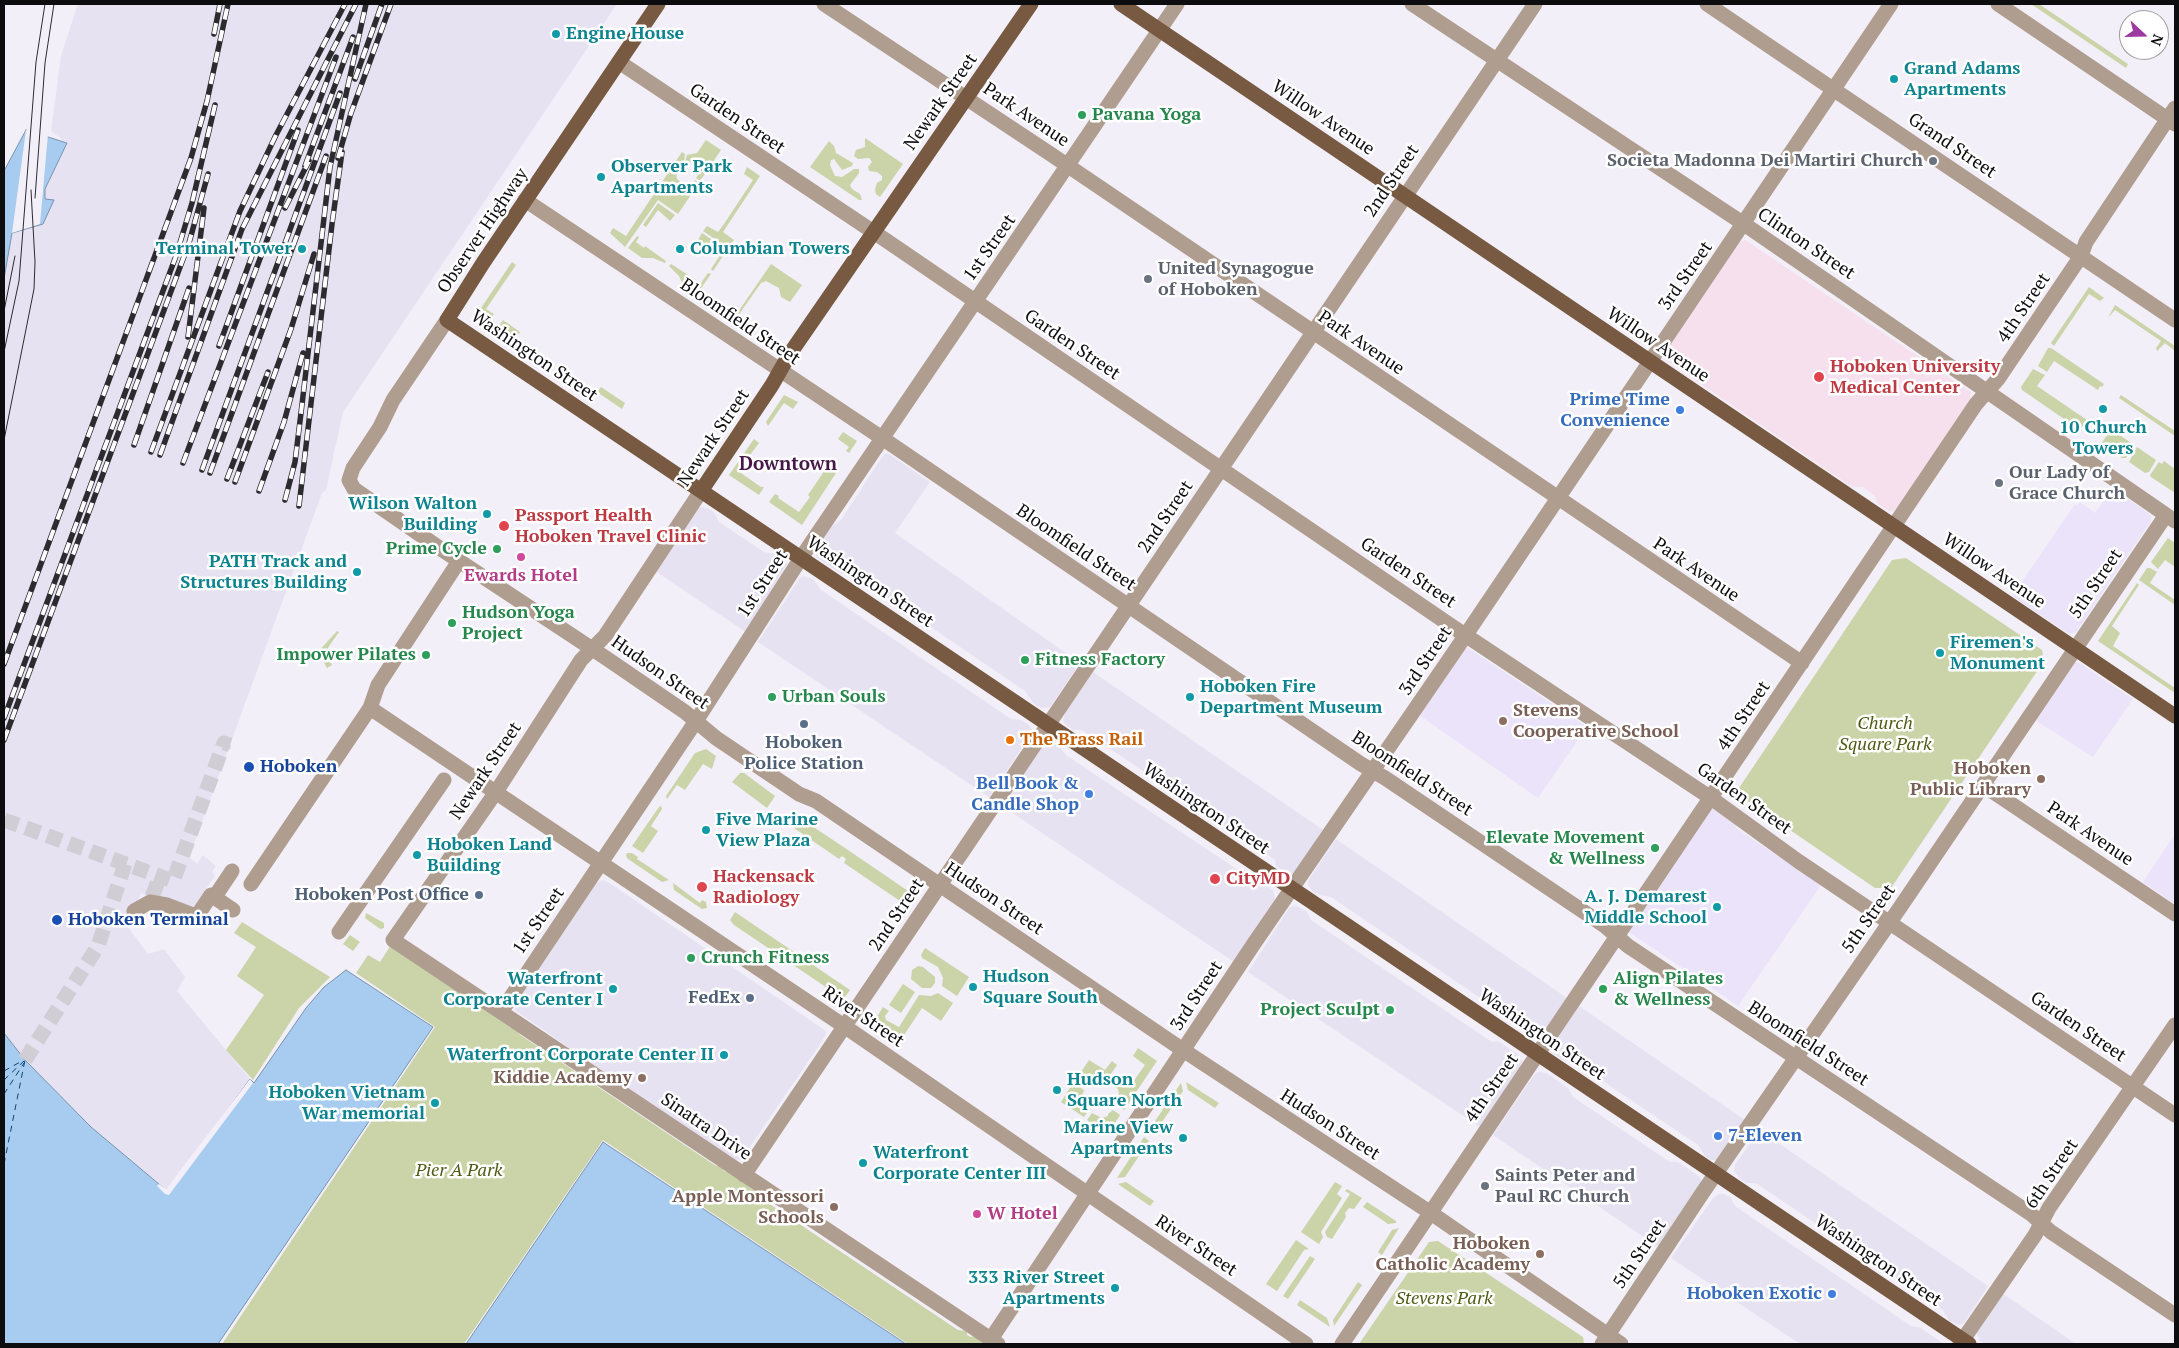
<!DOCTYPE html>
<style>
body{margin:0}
#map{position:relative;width:2179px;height:1348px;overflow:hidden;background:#f2eff8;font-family:"PT Serif",serif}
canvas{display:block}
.frame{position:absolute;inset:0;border:5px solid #0d0c0f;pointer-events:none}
.north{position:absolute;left:2119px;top:10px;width:50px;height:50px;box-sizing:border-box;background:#fff;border:1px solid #9e9e9f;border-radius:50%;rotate:111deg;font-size:14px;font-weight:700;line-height:20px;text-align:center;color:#0d0c0f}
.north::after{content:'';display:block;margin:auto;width:18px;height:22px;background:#9c3aa1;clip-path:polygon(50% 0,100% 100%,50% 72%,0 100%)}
</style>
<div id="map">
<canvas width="2179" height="1348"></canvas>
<div class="frame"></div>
<div class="north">N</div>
</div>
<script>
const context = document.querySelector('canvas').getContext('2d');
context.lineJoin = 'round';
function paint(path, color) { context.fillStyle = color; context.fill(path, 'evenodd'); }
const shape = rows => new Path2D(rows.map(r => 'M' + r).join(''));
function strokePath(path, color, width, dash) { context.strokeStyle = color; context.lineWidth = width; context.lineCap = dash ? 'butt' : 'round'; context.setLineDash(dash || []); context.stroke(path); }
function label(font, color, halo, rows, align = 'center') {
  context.font = font + ' "PT Serif",serif'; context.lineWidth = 5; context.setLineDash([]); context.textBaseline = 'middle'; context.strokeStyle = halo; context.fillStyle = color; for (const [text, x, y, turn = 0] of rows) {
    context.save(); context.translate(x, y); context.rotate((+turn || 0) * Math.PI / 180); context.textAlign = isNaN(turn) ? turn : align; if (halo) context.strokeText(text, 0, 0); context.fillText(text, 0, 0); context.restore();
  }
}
paint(shape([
 [78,4,617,4,343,412,326,490,322,493,189,857,197,864,203,855,216,866,212,872,215,876,197,902,194,912,141,893,128,927,148,954,164,949,185,977,177,991,250,1079,202,1144,166,1190,91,1127,25,1060,4,1033,4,279,12,233,54,201,45,199,45,189,67,143,51,131,61,56],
 [889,454,930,482,895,533,1080,663,1050,707,1041,708,1034,704,1025,691,854,575,842,574,816,557,815,551,829,528,841,520,880,460,885,454],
 [702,507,709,509,714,512,719,522,764,552,776,554,787,564,746,632,655,571,697,509],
 [803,576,813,579,821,590,1011,719,1021,720,1029,725,1032,730,1030,736,989,797,758,642,799,579],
 [1093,672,1323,830,1295,872,1291,874,1284,872,1276,866,1275,860,1272,858,1082,730,1073,730,1065,724,1063,720,1065,713],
 [1047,742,1058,745,1066,755,1244,874,1252,876,1273,890,1275,900,1234,962,1002,806,1043,745],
 [1336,839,1567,998,1541,1036,1535,1039,1529,1038,1524,1034,1519,1024,1331,897,1319,895,1313,892,1308,885,1309,879],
 [602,880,608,882,826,1031,825,1036,821,1043,741,1160,728,1159,515,1010,516,1003,596,884],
 [1293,906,1299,907,1307,912,1311,920,1492,1042,1498,1041,1520,1056,1522,1061,1521,1066,1480,1127,1248,972,1289,908],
 [1579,1006,1745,1120,1717,1160,1711,1160,1705,1156,1698,1145,1571,1060,1562,1060,1553,1053,1553,1045],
 [1538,1072,1546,1073,1568,1088,1573,1097,1670,1162,1678,1162,1700,1177,1702,1182,1660,1248,1493,1135,1534,1075],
 [1759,1130,1988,1286,1964,1323,1959,1325,1949,1321,1943,1310,1939,1307,1756,1183,1746,1183,1739,1178,1734,1171,1735,1165],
 [1719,1194,1724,1194,1731,1198,1735,1206,1911,1326,1921,1328,1944,1344,1800,1344,1671,1258,1713,1198],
 [2002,1293,2076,1344,1984,1344,1980,1341,1977,1333]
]), '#e7e2f2');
paint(shape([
 [2112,488,2148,513,2151,516,2151,521,2076,632,2069,634,2012,596,2075,504,2077,506,2080,502,2095,513],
 [1468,648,1587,727,1538,798,1419,715,1464,649],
 [2078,662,2133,699,2093,757,2035,720,2075,663],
 [1713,808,1736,823,1736,828,1821,885,1738,1006,1629,932,1630,928,1693,837,1692,833,1707,811],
 [2175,834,2175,904,2143,882]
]), '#eae3f9');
paint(shape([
 [1745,240,1971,392,1970,400,1917,483,1894,511,1889,511,1878,504,1875,496,1863,487,1852,487,1664,359,1665,352,1739,243]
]), '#f6e0ed');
paint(shape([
 [2031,4,2039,4,2128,64,2126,68],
 [865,138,903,164,880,197,876,194,875,189,877,183,882,180,882,176,877,172,869,171,868,167,872,162,869,158,858,159,854,156,856,150,865,147],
 [706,140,721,150,700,181,696,178,698,175,697,167,690,162,685,162,687,155,697,153],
 [829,141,834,146,836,153,853,163,852,166,842,170,834,159,831,160,830,165,835,176,842,177,854,169,859,169,859,173,850,185,852,189,860,194,862,200,859,200,810,167],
 [682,152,685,154,684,163,681,163,676,171,677,179,684,185,693,183,695,180,699,183,678,214,658,200,625,247,610,233,613,228,626,236],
 [747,167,760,176,723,232,734,240,728,248,703,231,707,226,718,232,724,224,753,180,744,174],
 [658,203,675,215,670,221,658,210,646,227,643,225],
 [702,233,727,250,713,271,711,269,721,254,698,240],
 [637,236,639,237,636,242,644,248,645,246,666,261,665,263,653,258,642,258,628,248],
 [512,262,516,265,486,309,494,314,491,319,479,311],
 [671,264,693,278,691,281,699,286,708,273,711,274,697,294,683,285,679,276,669,266],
 [771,264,802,285,790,302,781,297,779,288,766,281,761,283,735,320,723,311,728,307,738,312],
 [2089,287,2104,298,2100,301,2089,294,2054,346,2051,343],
 [2115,305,2175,346,2175,351,2165,343,2157,351,2156,348,2161,341,2115,310,2108,318],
 [503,320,520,332,516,338,499,326],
 [2048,348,2051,348,2104,384,2102,387,2100,386,2098,390,2054,361,2047,372,2038,366],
 [2033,369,2045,375,2037,386,2087,420,2080,430,2022,390,2021,387],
 [601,387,625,403,622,409,597,392],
 [784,395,798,402,793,409,784,403,768,426,766,422],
 [2121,395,2175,431,2175,436,2119,398],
 [2111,429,2134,445,2126,458,2122,458,2101,444],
 [843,432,857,441,849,453,846,451,849,447,838,439],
 [754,439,759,443,738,471,761,487,764,487,759,495,729,475],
 [2137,447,2156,460,2149,472,2145,473,2129,462],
 [2164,461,2175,469,2175,493,2151,477,2150,475,2159,462,2162,464],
 [827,467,836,473,802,525,769,502,775,494,779,496,778,498,799,512,810,497,808,495],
 [2168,538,2175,543,2175,567,2165,560,2158,569,2151,562],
 [1906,558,2042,650,2044,661,1891,888,1875,888,1746,800,1739,788,1892,560],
 [2147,568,2150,568,2157,572,2150,583,2175,600,2175,605,2139,580],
 [2137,583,2139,585,2112,626,2120,633,2113,646,2175,688,2175,693,2098,641],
 [337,631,339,632,325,652,332,665,327,668,318,652],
 [706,749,716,756,712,769,703,764,685,790,677,785,667,799,666,796,695,753],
 [740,773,744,773,775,796,767,808,732,782],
 [659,807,661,806,662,809,651,826,658,831,643,853,632,846],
 [800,818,845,848,914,895,910,900,903,897,900,901,844,863,846,859,842,856,839,859,794,828],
 [627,853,632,853,638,857,637,859,669,880,662,882,628,859,626,856],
 [673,883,700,903,702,900,706,902,707,908,702,909,674,890],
 [735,912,850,990,845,997,842,998,734,925,730,920],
 [366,913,384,923,384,928,380,929,365,918],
 [242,922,330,977,299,1008,253,1080,226,1050,264,995,237,976,256,947,234,933],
 [350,935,360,942,353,951,343,944],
 [391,945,511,1028,516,1026,519,1034,716,1166,723,1166,723,1170,726,1172,730,1171,756,1192,761,1191,763,1196,762,1199,958,1330,967,1331,967,1335,971,1337,974,1336,987,1344,908,1344,603,1140,464,1344,222,1344,435,1027,356,973,368,955,380,962],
 [925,948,969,977,957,996,942,986,943,978,938,967,922,958,921,955],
 [918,966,923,967,935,977,935,983,931,988,922,988,911,979,912,970],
 [903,984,915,992,901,1013,889,1005],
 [938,993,953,1003,941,1021,922,1008,902,1038,875,1020,883,1007,889,1011,885,1016,886,1020,899,1027,919,995,931,996],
 [1138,1048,1157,1061,1124,1110,1116,1104,1119,1094,1118,1089,1113,1086,1121,1075,1133,1082,1145,1065,1133,1056],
 [1089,1060,1105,1070,1112,1061,1117,1065,1106,1081,1098,1077,1091,1079,1092,1082,1087,1085,1077,1078],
 [1186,1082,1219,1103,1215,1108,1188,1090],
 [1073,1083,1084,1090,1082,1097,1079,1097,1080,1103,1088,1111,1084,1117,1061,1102],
 [1181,1083,1183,1091,1160,1125,1155,1121],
 [1113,1110,1120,1115,1108,1134,1087,1120,1092,1113,1102,1118,1108,1116,1108,1114],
 [1144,1137,1149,1141,1125,1177,1117,1178],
 [1126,1182,1154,1201,1150,1206,1118,1184],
 [1335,1182,1342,1186,1337,1194,1342,1198,1321,1232,1323,1237,1319,1244,1301,1232],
 [1347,1189,1362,1198,1354,1209,1349,1208,1345,1213,1346,1217,1332,1239,1327,1237,1325,1232,1350,1194,1345,1191],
 [1367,1202,1396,1221,1396,1223,1388,1224,1363,1207],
 [1399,1228,1382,1255,1378,1252,1392,1230],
 [1296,1240,1309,1249,1304,1250,1277,1291,1266,1284],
 [1438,1241,1583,1337,1584,1344,1359,1344,1429,1242],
 [1310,1256,1315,1259,1288,1299,1283,1296],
 [1358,1282,1362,1285,1334,1326,1333,1320],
 [1300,1300,1327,1318,1330,1327,1297,1305]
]), '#cad4a8');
const water = shape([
 [26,130,67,143,45,189,45,199,54,200,43,224,12,233,4,279,4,171,26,130],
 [346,970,433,1027,218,1344,4,1344,4,1033,25,1060,91,1127,166,1190,202,1144,250,1079,254,1083,306,1008,324,987,346,970],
 [603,1142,906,1344,466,1344,603,1142]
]);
paint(water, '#a7ccef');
strokePath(water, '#7992ac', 1);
paint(shape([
 [26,130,34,130,48,134,40,224,12,233],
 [250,1079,253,1083,169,1195,165,1194,157,1186,159,1184,166,1189]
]), '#f2eff8');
strokePath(shape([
 [4,1071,22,1061],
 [4,1080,25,1060],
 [4,1094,24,1063],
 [4,1164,25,1060]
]), '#0c4571', 1, [6, 5]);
strokePath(shape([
 [4,820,173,881,224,743,230,745],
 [152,897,160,876],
 [25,1060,98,946,125,864]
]), '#d0cdd5', 15, [15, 8]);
strokePath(shape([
 [824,4,1052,155,1802,663],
 [1412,4,1744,224,2175,521],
 [1707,4,2175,320],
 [1998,4,2175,124],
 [619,62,887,241,1453,627,1711,798,1798,861,2175,1115],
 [525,200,882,438,1361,764,1385,778,1605,926,1628,946,2031,1214,2051,1232,2175,1315],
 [447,320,393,400,380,427,353,468,349,480,354,489,438,547,606,658,685,712,716,738,799,794,816,801,1183,1050,1431,1213,1621,1344],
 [701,491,605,636,581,660,496,792,393,940,998,1344],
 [370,708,844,1026,1306,1344],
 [1983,785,2175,914],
 [251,884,370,708,378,685,459,561],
 [214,898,232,871],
 [134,911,150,902,167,905,193,915,199,913,211,895,233,910],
 [339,932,444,780],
 [501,1012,696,721,801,558,1177,4],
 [744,1175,1535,4],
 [991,1339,1253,945,1457,648,1891,4],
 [1342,1344,1976,404,1998,379,2081,256,2086,242,2175,108],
 [1602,1344,1703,1192,1899,909,2166,515],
 [1960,1344,2035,1235,2049,1208,2175,1025]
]), '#af9e90', 15);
strokePath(shape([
 [658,4,483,263,447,320,1969,1344],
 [1121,4,2175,716],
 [701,491,772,385,789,355,1031,4]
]), '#775a41', 15);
strokePath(shape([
 [35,198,45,63,54,4],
 [4,311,15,256],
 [4,352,19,281,36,62,45,4],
 [4,440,34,289,35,262,31,190]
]), '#2c2b2f', 1);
const rail = shape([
 [214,34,220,4],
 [355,79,382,4],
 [338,158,351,113,391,4],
 [305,166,353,37],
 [285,208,309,161],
 [188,337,204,208],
 [219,346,298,130],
 [134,445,189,288],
 [151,452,240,211,276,135,345,4],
 [160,455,242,229,356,4],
 [183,463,336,57],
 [202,470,340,93],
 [210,473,326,156],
 [227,479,268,372],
 [235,482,291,329,314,254],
 [259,491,284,422,303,353],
 [285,500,295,462,301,413,330,167,366,4],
 [299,506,332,224,342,152],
 [4,664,191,158,207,101,228,4],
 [4,718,176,256,192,203,215,105],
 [4,740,189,243,208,174]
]);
strokePath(rail, '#2c2b2f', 5.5);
strokePath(rail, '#fff', 4, [11]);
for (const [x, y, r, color] of [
 [556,34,5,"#0f9aa8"],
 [1894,79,5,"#0f9aa8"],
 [1082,115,5,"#2e9e5b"],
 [1933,161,5,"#6b7280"],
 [601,177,5,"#0f9aa8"],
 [302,249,5,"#0f9aa8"],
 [680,249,5,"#0f9aa8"],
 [1148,279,5,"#6b7280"],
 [1819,377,6,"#e0444e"],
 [2103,409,5,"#0f9aa8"],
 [1680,410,5,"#3f7fe0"],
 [1999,483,5,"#6b7280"],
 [487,514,5,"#0f9aa8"],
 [504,526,6,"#e0444e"],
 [497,549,5,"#2e9e5b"],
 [521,557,5,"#d1479c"],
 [357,572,5,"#0f9aa8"],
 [452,623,5,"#2e9e5b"],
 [1940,653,5,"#0f9aa8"],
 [426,655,5,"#2e9e5b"],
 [1025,660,5,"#2e9e5b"],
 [772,697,5,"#2e9e5b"],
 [1190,697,5,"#0f9aa8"],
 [1503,721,5,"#8d6e63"],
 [804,724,5,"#5c6f8a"],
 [1010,740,5,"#e8710a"],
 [249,767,6,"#1a4fb4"],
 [2041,779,5,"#8d6e63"],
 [1089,794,5,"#3f7fe0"],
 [706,830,5,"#0f9aa8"],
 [1655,848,5,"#2e9e5b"],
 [417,855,5,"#0f9aa8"],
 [1215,879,6,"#e0444e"],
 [702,887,6,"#e0444e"],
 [479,895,5,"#5c6f8a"],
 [1717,907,5,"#0f9aa8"],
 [57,920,6,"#1a4fb4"],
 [691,958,5,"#2e9e5b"],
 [973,987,5,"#0f9aa8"],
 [613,989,5,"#0f9aa8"],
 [1603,989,5,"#2e9e5b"],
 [750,998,5,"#5c6f8a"],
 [1390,1010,5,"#2e9e5b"],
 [724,1055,5,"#0f9aa8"],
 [642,1078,5,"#8d6e63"],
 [1057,1090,5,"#0f9aa8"],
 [435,1103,5,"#0f9aa8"],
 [1718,1136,5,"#3f7fe0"],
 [1183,1138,5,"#0f9aa8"],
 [863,1163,5,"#0f9aa8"],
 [1485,1186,5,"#6b7280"],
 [834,1207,5,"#8d6e63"],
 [977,1214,5,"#d1479c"],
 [1540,1254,5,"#8d6e63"],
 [1115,1288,5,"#0f9aa8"],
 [1832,1294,5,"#3f7fe0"]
]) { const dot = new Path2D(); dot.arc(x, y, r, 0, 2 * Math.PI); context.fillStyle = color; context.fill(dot); strokePath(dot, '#fff', 2); }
label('bold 18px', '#0d838f', '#fff', [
 ["Engine House",566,34],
 ["Grand Adams",1904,69],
 ["Apartments",1904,90],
 ["Observer Park",611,167],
 ["Apartments",611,188],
 ["Terminal Tower",292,249,"right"],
 ["Columbian Towers",690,249],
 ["10 Church",2103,428,"center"],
 ["Towers",2103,449,"center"],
 ["Wilson Walton",477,504,"right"],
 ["Building",477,525,"right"],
 ["PATH Track and",347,562,"right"],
 ["Structures Building",347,583,"right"],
 ["Firemen's",1950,643],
 ["Monument",1950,664],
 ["Hoboken Fire",1200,687],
 ["Department Museum",1200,708],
 ["Five Marine",716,820],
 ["View Plaza",716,841],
 ["Hoboken Land",427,845],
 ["Building",427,866],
 ["A. J. Demarest",1707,897,"right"],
 ["Middle School",1707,918,"right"],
 ["Hudson",983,977],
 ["Square South",983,998],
 ["Waterfront",603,979,"right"],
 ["Corporate Center I",603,1000,"right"],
 ["Waterfront Corporate Center II",714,1055,"right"],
 ["Hudson",1067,1080],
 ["Square North",1067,1101],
 ["Hoboken Vietnam",425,1093,"right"],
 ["War memorial",425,1114,"right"],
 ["Marine View",1173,1128,"right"],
 ["Apartments",1173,1149,"right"],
 ["Waterfront",873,1153],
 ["Corporate Center III",873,1174],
 ["333 River Street",1105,1278,"right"],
 ["Apartments",1105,1299,"right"]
], 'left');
label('18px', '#0d0c0f', '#fff', [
 ["Newark Street",941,102,-55],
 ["Park Avenue",1026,115,34],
 ["Willow Avenue",1323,118,34],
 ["Garden Street",737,119,34],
 ["Grand Street",1952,146,34],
 ["2nd Street",1392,181,-56],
 ["Observer Highway",483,231,-56],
 ["Clinton Street",1806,244,34],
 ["1st Street",990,248,-55],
 ["3rd Street",1686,276,-55],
 ["4th Street",2024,308,-56],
 ["Bloomfield Street",740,322,34],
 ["Park Avenue",1361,343,34],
 ["Garden Street",1072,345,34],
 ["Willow Avenue",1658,345,34],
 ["Washington Street",534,356,34],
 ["Newark Street",714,438,-56],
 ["2nd Street",1166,517,-56],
 ["Bloomfield Street",1076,548,34],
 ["Park Avenue",1696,570,34],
 ["Willow Avenue",1994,571,34],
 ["Garden Street",1408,573,34],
 ["Washington Street",870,582,34],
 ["1st Street",763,584,-57],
 ["5th Street",2096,584,-56],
 ["3rd Street",1426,661,-56],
 ["Hudson Street",660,673,35],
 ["4th Street",1744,716,-56],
 ["Newark Street",486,771,-56],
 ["Bloomfield Street",1412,774,33],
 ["Garden Street",1744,799,35],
 ["Washington Street",1206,809,34],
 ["Park Avenue",2090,834,34],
 ["Hudson Street",994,899,34],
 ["2nd Street",897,915,-56],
 ["5th Street",1869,919,-55],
 ["1st Street",539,921,-56],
 ["3rd Street",1197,996,-57],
 ["River Street",863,1017,34],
 ["Garden Street",2078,1027,34],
 ["Washington Street",1542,1035,34],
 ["Bloomfield Street",1808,1044,33],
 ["4th Street",1492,1088,-55],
 ["Hudson Street",1330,1125,33],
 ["Sinatra Drive",706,1127,34],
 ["6th Street",2052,1174,-56],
 ["River Street",1196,1246,34],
 ["5th Street",1640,1254,-56],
 ["Washington Street",1878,1261,34]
]);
label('bold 18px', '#27864d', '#fff', [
 ["Pavana Yoga",1092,115],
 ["Prime Cycle",487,549,"right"],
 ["Hudson Yoga",462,613],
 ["Project",462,634],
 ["Impower Pilates",416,655,"right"],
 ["Fitness Factory",1035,660],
 ["Urban Souls",782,697],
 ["Elevate Movement",1645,838,"right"],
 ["& Wellness",1645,859,"right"],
 ["Crunch Fitness",701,958],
 ["Align Pilates",1613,979],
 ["& Wellness",1613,1000],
 ["Project Sculpt",1380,1010,"right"]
], 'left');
label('bold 18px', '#5b616d', '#fff', [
 ["Societa Madonna Dei Martiri Church",1923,161,"right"],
 ["United Synagogue",1158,269],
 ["of Hoboken",1158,290],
 ["Our Lady of",2009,473],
 ["Grace Church",2009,494],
 ["Saints Peter and",1495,1176],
 ["Paul RC Church",1495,1197]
], 'left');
label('bold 18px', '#be3a42', '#fff', [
 ["Hoboken University",1830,367],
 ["Medical Center",1830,388],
 ["Passport Health",515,516],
 ["Hoboken Travel Clinic",515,537],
 ["Hackensack",713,877],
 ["Radiology",713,898],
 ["CityMD",1226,879]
], 'left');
label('bold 18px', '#366cbe', '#fff', [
 ["Prime Time",1670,400],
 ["Convenience",1670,421],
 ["Bell Book &",1079,784],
 ["Candle Shop",1079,805],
 ["7-Eleven",1728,1136,"left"],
 ["Hoboken Exotic",1822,1294]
], 'right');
label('bold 18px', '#b23c85', '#fff', [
 ["Ewards Hotel",521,576],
 ["W Hotel",987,1214,"left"]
]);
label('bold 18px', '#785e54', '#fff', [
 ["Stevens",1513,711,"left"],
 ["Cooperative School",1513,732,"left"],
 ["Hoboken",2031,769],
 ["Public Library",2031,790],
 ["Kiddie Academy",632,1078],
 ["Apple Montessori",824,1197],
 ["Schools",824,1218],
 ["Hoboken",1530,1244],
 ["Catholic Academy",1530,1265]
], 'right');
label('italic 18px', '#505b15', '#fff', [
 ["Church",1885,724],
 ["Square Park",1885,745],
 ["Pier A Park",459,1171],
 ["Stevens Park",1444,1299]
]);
label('bold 18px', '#c56008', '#fff', [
 ["The Brass Rail",1020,740]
], 'left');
label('bold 18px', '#4e5e75', '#fff', [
 ["Hoboken",804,743,"center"],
 ["Police Station",804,764,"center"],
 ["Hoboken Post Office",469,895],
 ["FedEx",740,998]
], 'right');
label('bold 18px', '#164399', '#fff', [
 ["Hoboken",260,767],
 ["Hoboken Terminal",68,920]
], 'left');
label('bold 19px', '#461849', '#fff', [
 ["Downtown",788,465]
]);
</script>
